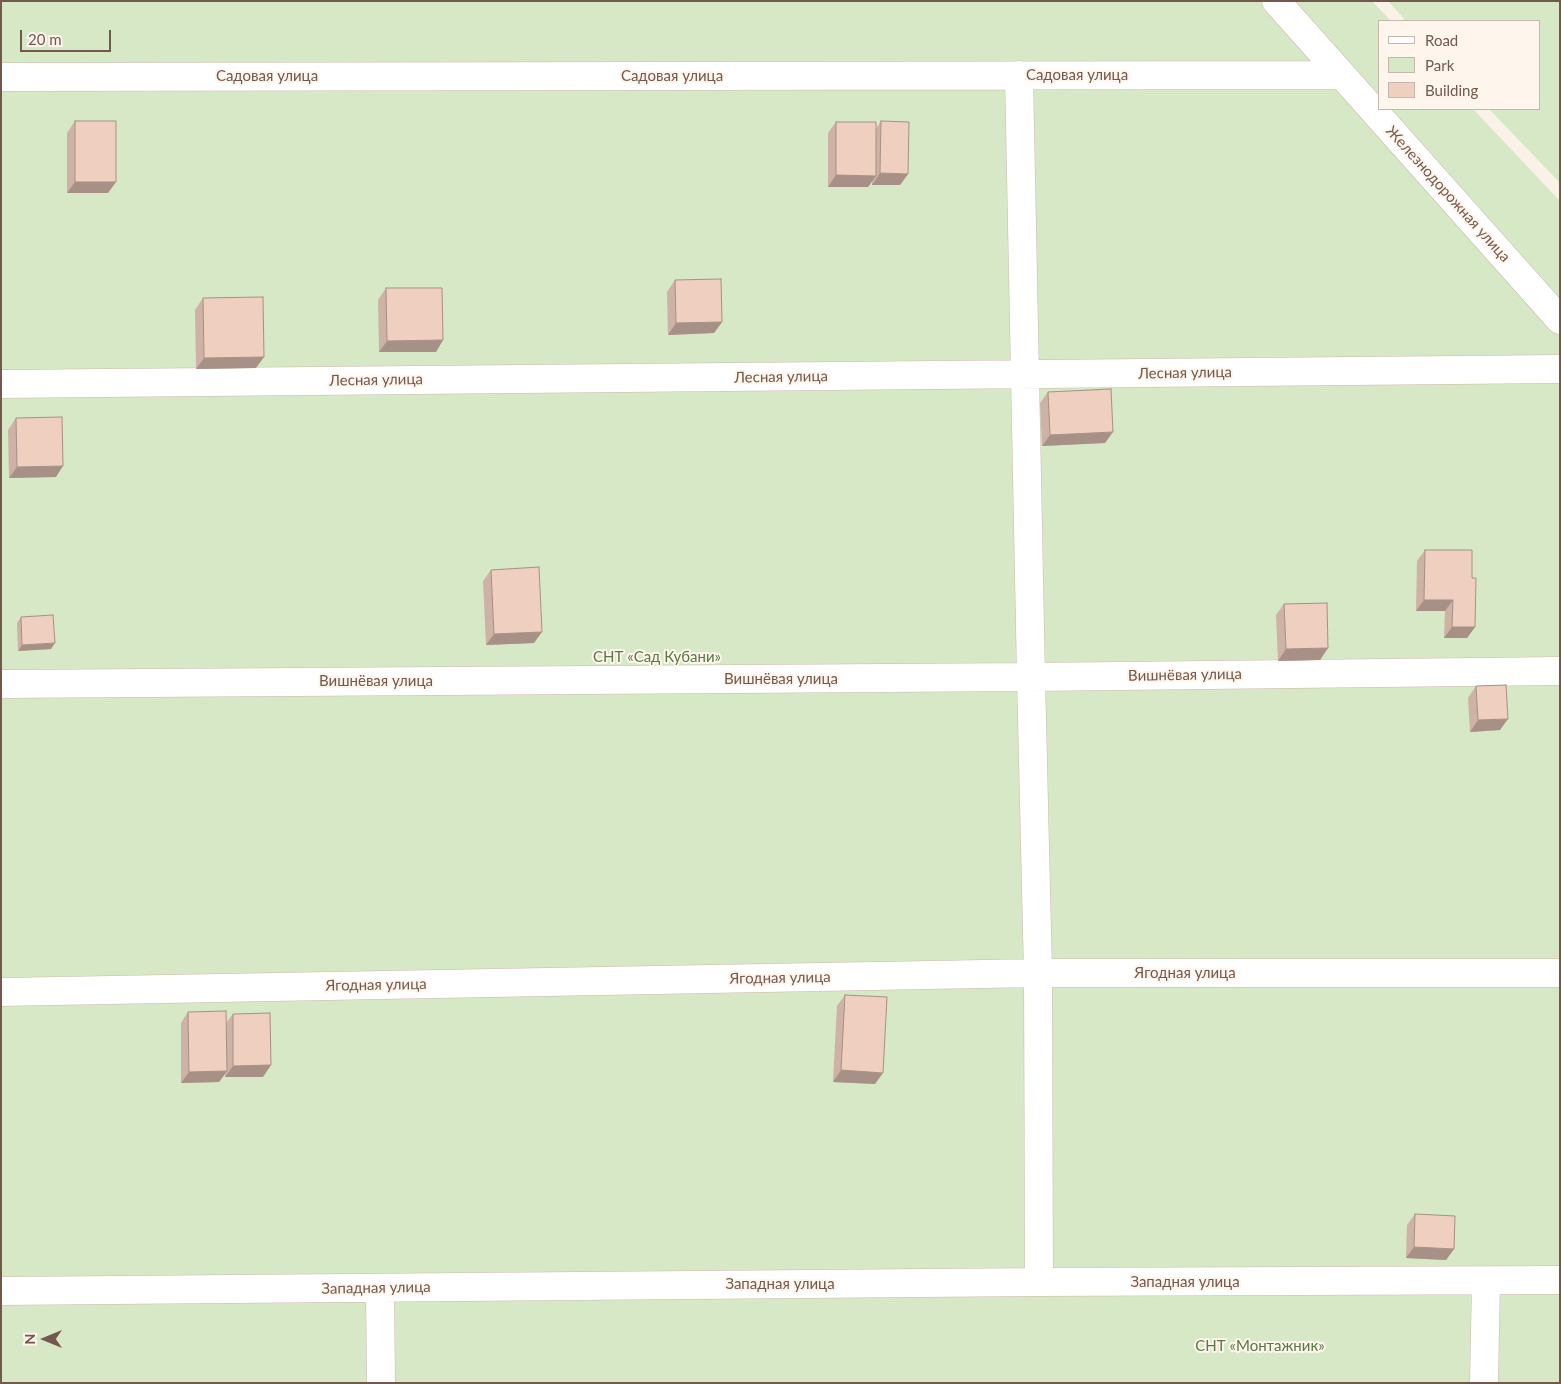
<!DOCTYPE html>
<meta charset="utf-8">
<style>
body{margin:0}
#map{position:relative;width:1561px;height:1384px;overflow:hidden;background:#fbf2e7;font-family:Lato,sans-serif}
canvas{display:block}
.frame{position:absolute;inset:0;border:2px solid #73584d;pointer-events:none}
.legend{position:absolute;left:1378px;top:20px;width:162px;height:90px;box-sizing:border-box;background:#fef6ed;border:1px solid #c6b7ad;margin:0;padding:6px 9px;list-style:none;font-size:15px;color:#73584d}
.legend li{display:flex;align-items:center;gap:10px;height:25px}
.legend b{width:25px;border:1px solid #c6b7ad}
.north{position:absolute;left:20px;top:1314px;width:50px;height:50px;-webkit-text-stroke:4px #fef6ed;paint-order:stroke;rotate:270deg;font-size:14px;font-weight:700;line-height:20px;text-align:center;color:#73584d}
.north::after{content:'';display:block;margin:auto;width:18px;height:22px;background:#73584d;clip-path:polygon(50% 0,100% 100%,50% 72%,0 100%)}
.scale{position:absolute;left:20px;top:30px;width:91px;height:22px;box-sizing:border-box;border:2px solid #73584d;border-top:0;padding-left:6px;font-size:15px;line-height:18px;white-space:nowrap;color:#73584d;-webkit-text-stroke:4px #fef6ed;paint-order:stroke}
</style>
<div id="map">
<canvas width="1561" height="1384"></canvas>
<div class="frame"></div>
<ul class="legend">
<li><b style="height:6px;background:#fff"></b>Road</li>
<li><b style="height:14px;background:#d6e8c6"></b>Park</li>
<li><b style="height:14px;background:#eecfc0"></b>Building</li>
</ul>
<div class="north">N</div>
<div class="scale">20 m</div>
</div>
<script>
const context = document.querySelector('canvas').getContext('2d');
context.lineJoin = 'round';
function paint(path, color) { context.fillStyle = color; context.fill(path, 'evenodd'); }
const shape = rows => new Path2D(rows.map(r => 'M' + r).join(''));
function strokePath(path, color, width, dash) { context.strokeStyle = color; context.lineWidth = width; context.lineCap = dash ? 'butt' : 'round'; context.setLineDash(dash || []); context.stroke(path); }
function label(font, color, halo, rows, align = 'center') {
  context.font = font + ' Lato,sans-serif'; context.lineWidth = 4; context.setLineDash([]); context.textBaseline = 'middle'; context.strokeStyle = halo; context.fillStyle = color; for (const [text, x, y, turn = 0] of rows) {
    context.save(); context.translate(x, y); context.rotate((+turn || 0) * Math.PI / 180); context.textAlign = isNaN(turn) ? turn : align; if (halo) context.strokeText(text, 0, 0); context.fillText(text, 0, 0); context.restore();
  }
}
paint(shape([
 [1,1,1372,1,1391,21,1380,21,1380,109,1473,109,1560,201,1560,1383,1,1383],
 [1388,1,1560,1,1560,183,1489,109,1540,109,1540,21,1406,21]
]), '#d6e8c6');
const street = shape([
 [1276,1,1560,320],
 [1019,75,1031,677,1038,973,1039,1282],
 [1,77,1342,75],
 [1,384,1560,369],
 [1,684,1031,677,1560,671],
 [1,992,1038,973,1560,973],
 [380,1288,381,1383],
 [1,1291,1039,1282,1560,1280],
 [1484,1383,1486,1281]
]);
strokePath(street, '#ccb9ae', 29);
strokePath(street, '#fff', 28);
paint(shape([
 [75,121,108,193,67,193,67,133],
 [881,121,908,174,900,185,872,185,872,181,868,187,828,187,828,133,836,122,876,129],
 [675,280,722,322,714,333,668,335,667,292],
 [386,288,443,340,436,352,379,352,378,300],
 [203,298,256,368,196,369,195,310],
 [1048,392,1105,443,1042,446,1040,403],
 [16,418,56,477,9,478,8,430],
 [1425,550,1472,578,1475,627,1467,638,1444,638,1445,611,1416,611,1417,561],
 [491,570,534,643,486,645,483,581],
 [1284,604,1328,648,1320,660,1278,661,1276,615],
 [21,617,51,649,18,651,17,623],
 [1476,686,1500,730,1470,732,1468,698],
 [845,995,875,1084,833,1082,837,1006],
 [188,1012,226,1023,233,1014,263,1077,225,1077,225,1074,219,1082,181,1083,181,1023],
 [1415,1214,1454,1249,1446,1260,1406,1258,1407,1225]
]), '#cdb2a5');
paint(shape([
 [880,173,908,174,900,185,872,185],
 [836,175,876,176,868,187,828,187],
 [75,182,116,182,108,193,67,193],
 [722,322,714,333,668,335,676,323],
 [443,340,436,352,379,352,387,341],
 [264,357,256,368,196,369,204,358],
 [1113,432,1105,443,1042,446,1050,435],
 [63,466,56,477,9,478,17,467],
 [1424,600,1453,600,1445,611,1416,611],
 [1452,627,1475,627,1467,638,1444,638],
 [542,632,534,643,486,645,494,634],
 [55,643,51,649,18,651,22,645],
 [1328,648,1320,660,1278,661,1286,649],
 [1508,719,1500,730,1470,732,1478,720],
 [271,1065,263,1077,225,1077,233,1066],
 [841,1070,883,1073,875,1084,833,1082],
 [227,1071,219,1082,181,1083,189,1072],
 [1414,1247,1454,1249,1446,1260,1406,1258]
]), '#a79186');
const building = shape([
 [75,121,116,121,116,182,75,182,75,121],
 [881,121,909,122,908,174,880,173,881,121],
 [836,122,876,122,876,176,836,175,836,122],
 [721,279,722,322,676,323,675,280,721,279],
 [386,288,442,288,443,340,387,341,386,288],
 [263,297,264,357,204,358,203,298,263,297],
 [1111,389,1113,432,1050,435,1048,392,1111,389],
 [62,417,63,466,17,467,16,418,62,417],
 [1425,550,1472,550,1472,578,1476,578,1475,627,1452,627,1453,600,1424,600,1425,550],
 [539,567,542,632,494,634,491,570,539,567],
 [1327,603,1328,648,1286,649,1284,604,1327,603],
 [53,615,55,643,22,645,21,617,53,615],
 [1506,685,1508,719,1478,720,1476,686,1506,685],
 [845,995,887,997,883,1073,841,1070,845,995],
 [226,1011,227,1071,189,1072,188,1012,226,1011],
 [270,1013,271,1065,233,1066,233,1014,270,1013],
 [1415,1214,1455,1216,1454,1249,1414,1247,1415,1214]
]);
paint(building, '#eecfc0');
strokePath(building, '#a79186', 1);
label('15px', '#73584d', '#fef6ed', [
 ["Садовая улица",1077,75],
 ["Садовая улица",267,76],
 ["Садовая улица",672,76],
 ["Железнодорожная улица",1448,194,48],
 ["Лесная улица",1185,373,-1],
 ["Лесная улица",781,377,-1],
 ["Лесная улица",376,380,-1],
 ["Вишнёвая улица",1185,675,-1],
 ["Вишнёвая улица",781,679],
 ["Вишнёвая улица",376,681],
 ["Ягодная улица",1185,973],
 ["Ягодная улица",780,978,-1],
 ["Ягодная улица",376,985,-1],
 ["Западная улица",1185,1282],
 ["Западная улица",780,1284],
 ["Западная улица",376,1288,-1]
]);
label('15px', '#587845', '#fef6ed', [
 ["СНТ «Сад Кубани»",657,657],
 ["СНТ «Монтажник»",1260,1346]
]);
</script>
